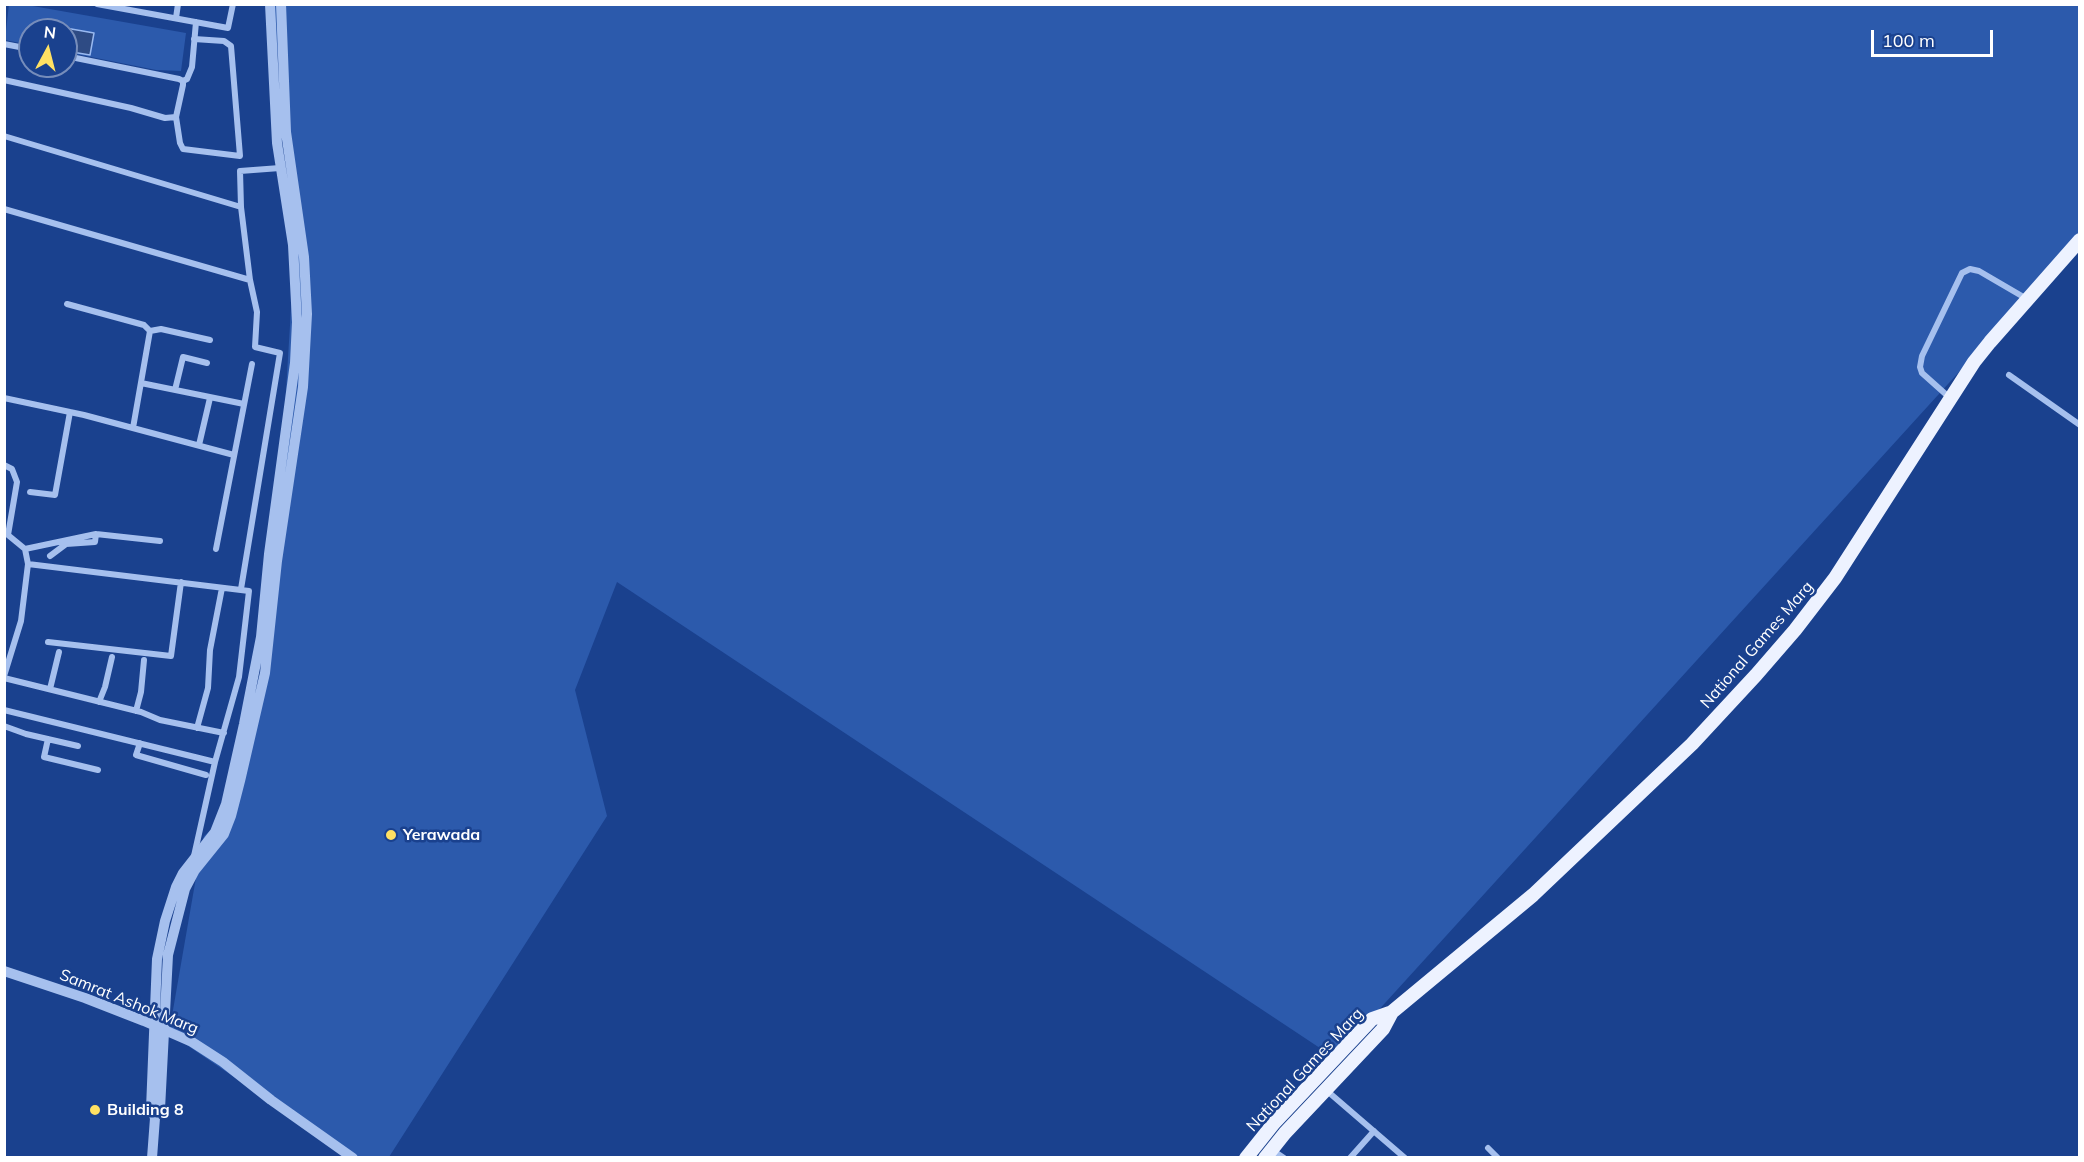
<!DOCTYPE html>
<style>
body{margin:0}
#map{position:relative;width:2084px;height:1162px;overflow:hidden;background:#1a418e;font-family:Mulish,sans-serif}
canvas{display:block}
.frame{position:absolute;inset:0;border:6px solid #fff;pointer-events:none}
.north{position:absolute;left:18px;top:18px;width:60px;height:60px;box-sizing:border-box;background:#1a418e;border:2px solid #768dbb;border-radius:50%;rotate:7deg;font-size:16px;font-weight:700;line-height:24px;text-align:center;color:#fff}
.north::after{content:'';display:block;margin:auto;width:21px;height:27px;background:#ffe163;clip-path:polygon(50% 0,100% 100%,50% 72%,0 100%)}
.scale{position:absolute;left:1871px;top:30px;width:122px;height:27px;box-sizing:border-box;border:3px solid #fff;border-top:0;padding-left:8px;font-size:18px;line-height:21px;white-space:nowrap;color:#fff;-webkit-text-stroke:4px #1a418e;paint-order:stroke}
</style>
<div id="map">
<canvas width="2084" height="1162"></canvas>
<div class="frame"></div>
<div class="north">N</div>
<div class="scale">100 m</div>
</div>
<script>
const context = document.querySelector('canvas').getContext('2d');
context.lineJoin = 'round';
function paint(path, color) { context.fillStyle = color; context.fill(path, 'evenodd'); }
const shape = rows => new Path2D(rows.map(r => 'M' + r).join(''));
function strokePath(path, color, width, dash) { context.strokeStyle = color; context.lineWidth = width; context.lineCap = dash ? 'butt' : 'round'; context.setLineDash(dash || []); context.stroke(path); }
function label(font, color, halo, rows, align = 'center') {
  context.font = font + ' Mulish,sans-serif'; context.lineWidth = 5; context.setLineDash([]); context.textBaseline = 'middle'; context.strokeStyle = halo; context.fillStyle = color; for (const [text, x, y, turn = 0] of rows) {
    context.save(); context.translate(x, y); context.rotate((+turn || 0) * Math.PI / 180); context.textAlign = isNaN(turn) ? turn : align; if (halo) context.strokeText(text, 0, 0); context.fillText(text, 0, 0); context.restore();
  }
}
paint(shape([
 [9,4,27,5,186,33,181,71,156,70,66,52,66,30,30,30,30,45,5,40],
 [273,5,2079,5,2079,240,1335,1058,617,582,575,690,607,816,389,1157,352,1157,169,1033,202,843,204,836,212,829,220,832,271,637,295,243]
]), '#2c5aac');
const water = shape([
 [60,27,94,33,90,55,66,51,66,30,60,30,60,27]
]);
paint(water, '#2e4b84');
strokePath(water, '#99b9f0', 1.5);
strokePath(shape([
 [97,4,228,28,233,4],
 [176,18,178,4],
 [4,44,30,49],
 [66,56,179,79,183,81,183,85,176,117,180,143,183,149,240,156,231,46,224,41,194,39],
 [4,80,131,108,165,118,176,117],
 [183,81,187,79,192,67,196,22],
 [4,136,241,207],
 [4,209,250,280],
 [67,304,144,325,150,331,133,428],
 [150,331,161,329,210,340],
 [2009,375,2080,425],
 [141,383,244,404],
 [175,390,183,357,207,363],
 [4,398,84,415,234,455],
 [1950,398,1922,373,1920,367,1922,356,1962,273,1970,269,1979,271,2027,299],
 [199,445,210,398],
 [4,465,12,469,17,482,8,535,25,549,28,564,21,621,4,676],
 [30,492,55,495,70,412],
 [25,549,96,534,160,541],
 [216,549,252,364],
 [50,556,66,544,95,542,96,534],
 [28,564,249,591,239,677,215,762,194,856],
 [241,589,280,353,255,347,257,312,250,280,241,207,240,171,280,168],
 [48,642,171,656,181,582],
 [4,678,141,712,160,720,224,733],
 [50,689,59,652],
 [99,702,105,687,112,657],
 [4,710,215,762],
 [136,711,141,692,144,660],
 [4,726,26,734,78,746],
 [197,728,208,688,210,650,222,588],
 [48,739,44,757,98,770],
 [140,743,136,755,206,775],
 [1326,1090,1405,1158],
 [1488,1148,1498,1158],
 [1272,1150,1284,1158],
 [1350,1158,1374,1131]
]), '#a6c0ee', 6);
strokePath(shape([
 [4,971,85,998,144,1021,192,1042,223,1062,271,1100,353,1158],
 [155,1118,151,1109,157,959,165,921,176,887,183,873,215,832,226,804,244,724,261,637,269,554,295,363,297,322,293,245,277,143,270,4],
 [152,1158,155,1118,160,1109,168,955,185,889,195,870,224,834,231,816,240,781,265,673,277,561,303,387,307,314,304,257,286,132,281,4]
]), '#a6c0ee', 10);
strokePath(shape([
 [1246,1158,1274,1123,1372,1019,1392,1012,1533,895,1692,744,1756,675,1795,630,1835,578,1974,362,1990,342,2080,240],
 [1265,1158,1285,1133,1383,1029,1392,1012]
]), '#edf2ff', 14);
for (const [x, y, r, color] of [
 [391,835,6,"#ffe163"],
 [95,1110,6,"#ffe163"]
]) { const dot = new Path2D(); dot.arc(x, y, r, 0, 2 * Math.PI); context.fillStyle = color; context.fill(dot); strokePath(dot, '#1a418e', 2); }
label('16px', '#fff', '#1a418e', [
 ["National Games Marg",1757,645,-49],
 ["Samrat Ashok Marg",129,1002,22],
 ["National Games Marg",1305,1070,-47]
]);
label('bold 16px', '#fff', '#1a418e', [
 ["Yerawada",403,835],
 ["Building 8",107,1110]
], 'left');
</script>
